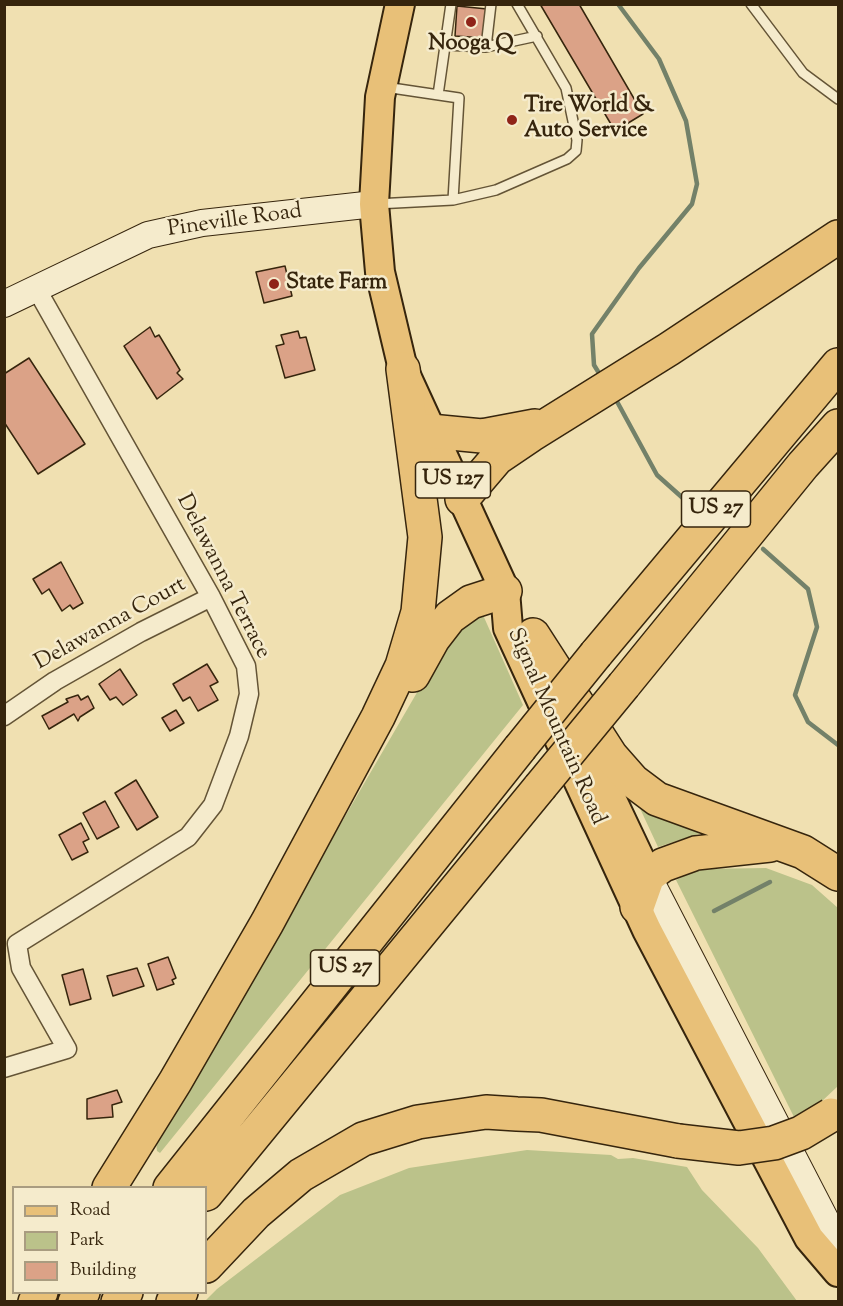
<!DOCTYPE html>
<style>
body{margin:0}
#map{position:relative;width:843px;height:1306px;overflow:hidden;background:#f0e0b1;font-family:"Sorts Mill Goudy",serif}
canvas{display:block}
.frame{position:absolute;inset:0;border:6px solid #36250d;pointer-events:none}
.legend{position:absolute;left:12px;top:1186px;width:195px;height:108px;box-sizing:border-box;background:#f5ebcc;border:2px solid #a99c80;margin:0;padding:8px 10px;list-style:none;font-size:18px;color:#36250d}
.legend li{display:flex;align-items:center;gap:12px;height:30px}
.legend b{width:30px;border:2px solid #a99c80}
</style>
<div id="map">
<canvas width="843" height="1306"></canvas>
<div class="frame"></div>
<ul class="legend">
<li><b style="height:8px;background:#e8c078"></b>Road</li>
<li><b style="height:16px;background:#bbc28a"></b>Park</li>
<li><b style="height:16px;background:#dba287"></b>Building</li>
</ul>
</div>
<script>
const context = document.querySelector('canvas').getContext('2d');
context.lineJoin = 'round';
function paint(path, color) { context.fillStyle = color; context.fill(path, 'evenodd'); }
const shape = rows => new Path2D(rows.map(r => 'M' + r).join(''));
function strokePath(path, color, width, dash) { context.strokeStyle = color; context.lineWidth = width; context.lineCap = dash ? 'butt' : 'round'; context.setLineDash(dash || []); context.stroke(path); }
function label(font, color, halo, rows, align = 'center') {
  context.font = font + ' "Sorts Mill Goudy",serif'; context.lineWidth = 5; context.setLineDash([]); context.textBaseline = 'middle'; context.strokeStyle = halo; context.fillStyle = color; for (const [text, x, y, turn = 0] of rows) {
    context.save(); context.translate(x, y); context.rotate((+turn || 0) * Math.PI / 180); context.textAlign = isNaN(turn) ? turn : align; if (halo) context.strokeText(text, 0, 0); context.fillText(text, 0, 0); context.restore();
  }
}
paint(shape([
 [479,606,523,705,160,1153,157,1151,156,1142,455,627],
 [637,802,701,833,658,847],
 [766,868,812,885,838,908,838,1086,820,1103,795,1119,676,880,699,869],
 [527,1150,611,1155,618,1159,633,1158,687,1167,702,1190,758,1248,797,1301,205,1301,217,1289,340,1195,409,1168]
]), '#bbc28a');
strokePath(shape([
 [602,378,594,365,592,334,639,268,692,204,697,184,686,121,659,59,618,4],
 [614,396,657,475,695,509],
 [763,549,808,589,817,627,795,695,808,722,838,745],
 [714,911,770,882]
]), '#738169', 4.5);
const building = shape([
 [540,4,579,4,643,114,615,131,540,4],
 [457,6,487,9,485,38,455,36,457,6],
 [285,266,292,296,264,303,256,272,285,266],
 [150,327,155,337,159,335,180,370,177,373,183,379,157,399,124,346,150,327],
 [298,331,300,338,306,337,315,370,285,378,276,346,284,344,281,335,298,331],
 [29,358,85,444,38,474,4,422,4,374,29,358],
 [61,562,83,603,73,609,70,605,62,611,49,589,42,594,33,579,61,562],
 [207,664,218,682,210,686,218,700,198,711,190,697,183,701,173,684,207,664],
 [120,669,137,695,123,705,116,697,110,700,99,684,120,669],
 [78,695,81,700,88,696,94,708,80,717,78,721,74,714,49,729,42,716,68,702,66,699,78,695],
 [176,710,184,723,170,731,162,718,176,710],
 [136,780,158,817,137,830,115,793,136,780],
 [105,801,119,827,97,839,83,813,105,801],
 [81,823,89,839,83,842,88,852,72,860,59,835,81,823],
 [168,957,176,978,172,980,174,984,157,990,148,964,168,957],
 [137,968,144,986,113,996,107,976,137,968],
 [83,969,91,999,70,1005,62,975,83,969],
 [117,1090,122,1102,112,1105,113,1117,87,1119,87,1099,117,1090]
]);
paint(building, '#dba287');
strokePath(building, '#36250d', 1.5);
const lane = shape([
 [751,4,803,73,838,99],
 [445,45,486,47,491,4],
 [486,47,537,36],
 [438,95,451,4],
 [453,200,496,190,567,159,576,151,577,140,566,88,517,4],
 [376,204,453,200,459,98,385,87]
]);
const street = shape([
 [4,716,55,681,141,632,211,597],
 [4,1068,67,1049,21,968,17,944,188,837,213,805,239,736,249,694,246,666,211,597,36,288]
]);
const secondary = shape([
 [4,304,148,235,202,223,374,204],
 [648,876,831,1230,838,1255]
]);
const primary = shape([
 [400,4,380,97,374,204,380,272,403,369,505,591,508,628,647,930,809,1238,838,1272],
 [575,722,648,876]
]);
const highway = shape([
 [430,431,482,436,535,426],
 [462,499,497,458,531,435,669,349,838,237],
 [533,635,611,756,633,781,657,799,803,852,838,874],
 [596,654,838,365],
 [413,675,433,639,450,617,471,602,505,591],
 [624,685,803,465,838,426],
 [637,907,648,876,663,865,696,853,770,845],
 [109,1188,175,1082,267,923,378,717,402,666,418,612,425,537,403,369],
 [170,1188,520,748],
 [206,1194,540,787],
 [206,1266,256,1213,301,1175,363,1139,418,1122,486,1112,517,1114,541,1115,678,1141],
 [35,1302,41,1292],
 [75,1302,83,1292],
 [118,1302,126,1292],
 [173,1302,181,1292]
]);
strokePath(lane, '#645436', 12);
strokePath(street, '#645436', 21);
strokePath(secondary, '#36250d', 28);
strokePath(primary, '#36250d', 32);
strokePath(highway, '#36250d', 36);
strokePath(lane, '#f5ebcc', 9);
strokePath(street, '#f5ebcc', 18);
strokePath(secondary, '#f5ebcc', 26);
strokePath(primary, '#e8c078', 28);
strokePath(highway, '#e8c078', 33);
const highwayBridge = shape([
 [520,748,596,654],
 [540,787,624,685],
 [678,1141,739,1148,774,1143,801,1133,831,1115]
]);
strokePath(highwayBridge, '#36250d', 36, []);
strokePath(highwayBridge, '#e8c078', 33);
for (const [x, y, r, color] of [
 [471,22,6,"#8f2418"],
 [512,120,6,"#8f2418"],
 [274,284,6,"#8f2418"]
]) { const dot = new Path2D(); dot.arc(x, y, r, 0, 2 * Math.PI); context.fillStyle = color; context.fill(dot); strokePath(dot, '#f5ebcc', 2); }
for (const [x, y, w] of [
 [453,480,75],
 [716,509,69],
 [345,968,69]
]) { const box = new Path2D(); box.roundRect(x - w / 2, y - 18, w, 36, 4.5); context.fillStyle = '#f5ebcc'; context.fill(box); strokePath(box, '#36250d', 1.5); }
label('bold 21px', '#36250d', null, [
 ["US 127",453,480],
 ["US 27",716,509],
 ["US 27",345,968]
]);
label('bold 22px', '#36250d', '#f5ebcc', [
 ["Nooga Q",471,45,"center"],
 ["Tire World &",524,107],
 ["Auto Service",524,132],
 ["State Farm",286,284]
], 'left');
label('22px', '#36250d', '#f5ebcc', [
 ["Pineville Road",235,222,-8],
 ["Delawanna Terrace",222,577,63],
 ["Delawanna Court",111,625,-29],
 ["Signal Mountain Road",555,727,66]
]);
</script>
